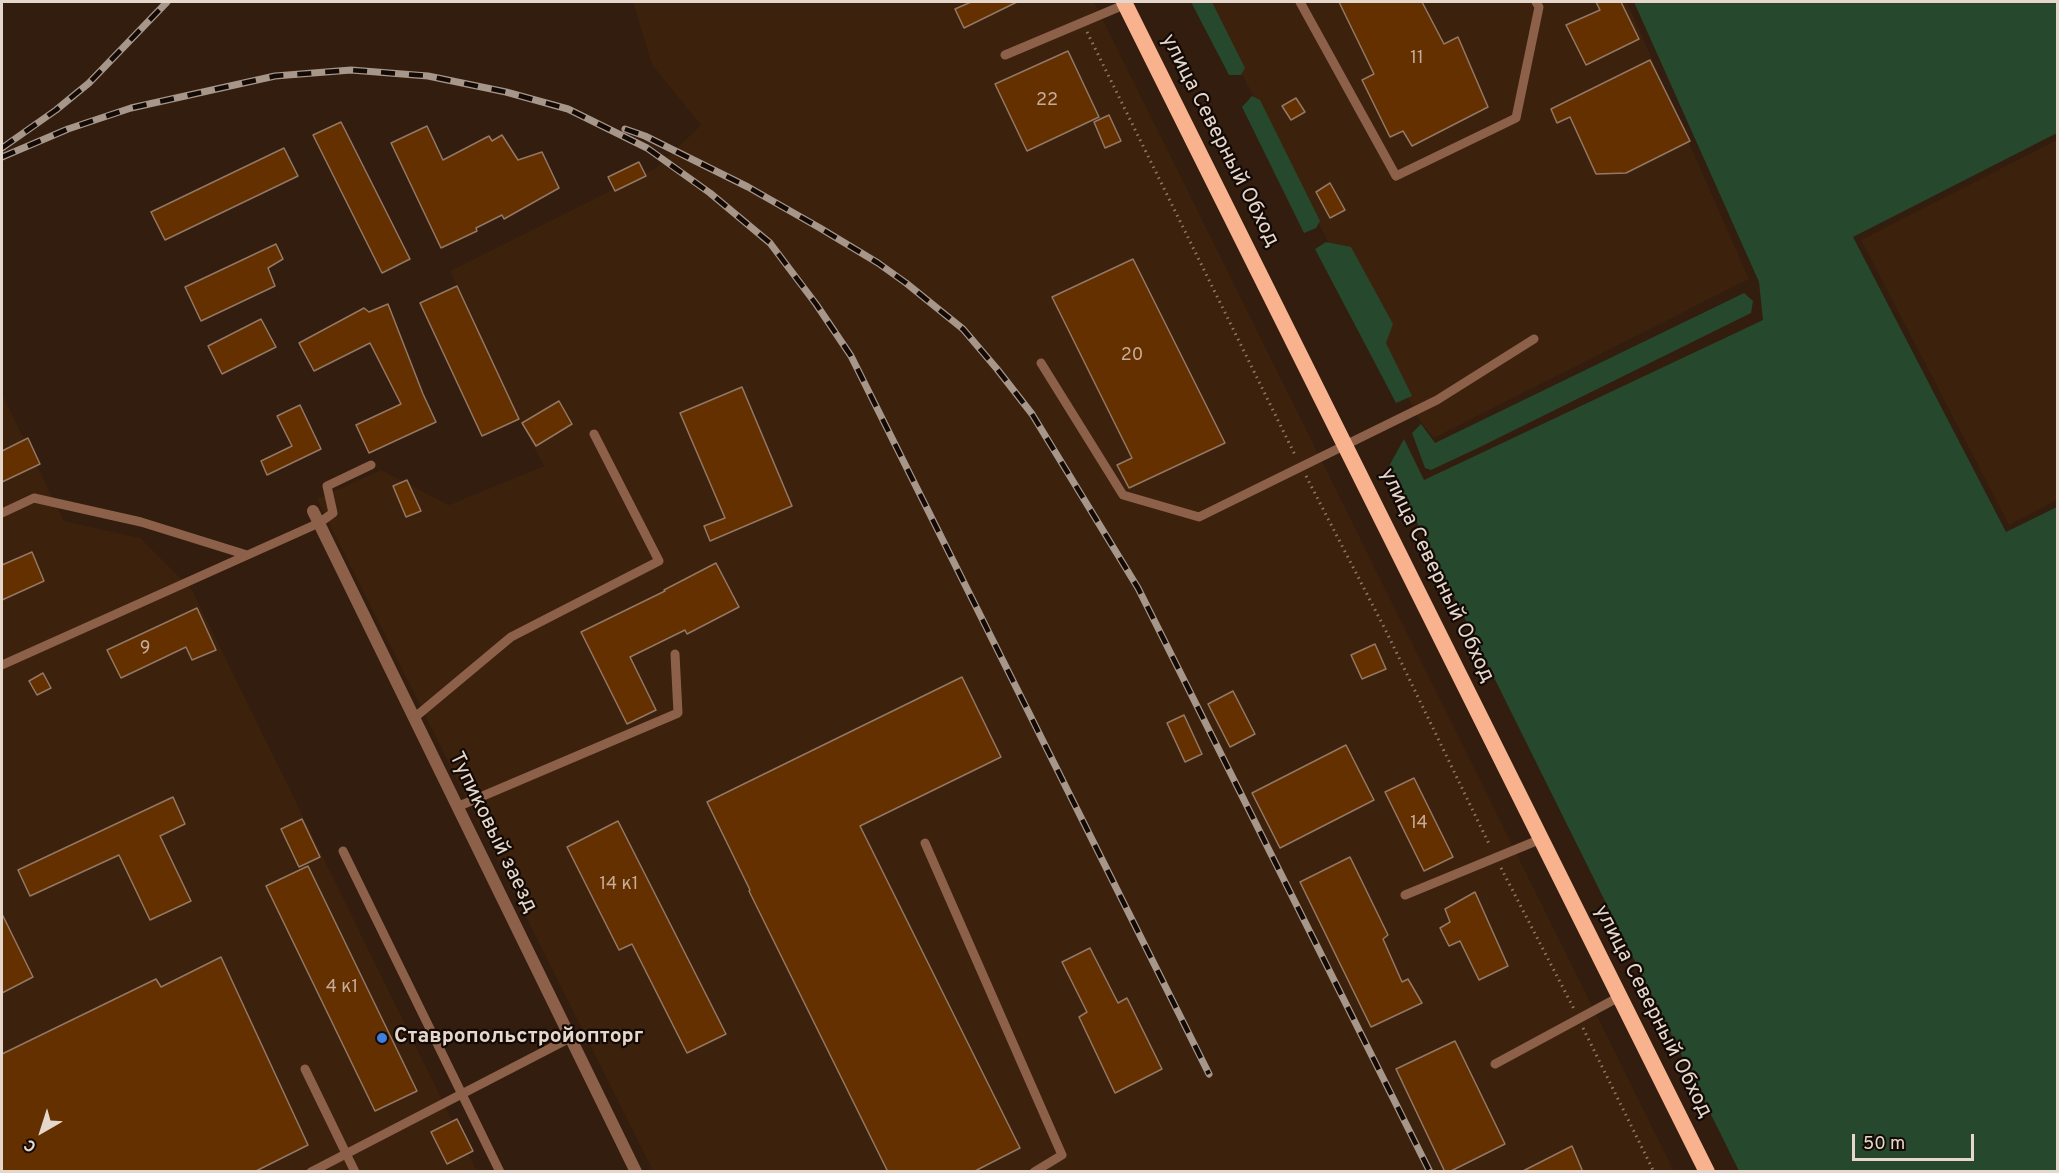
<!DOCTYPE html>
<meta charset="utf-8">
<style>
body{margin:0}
#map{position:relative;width:2059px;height:1173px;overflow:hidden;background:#331d0e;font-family:Overpass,sans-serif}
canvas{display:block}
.frame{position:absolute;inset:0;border:3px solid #e6d7cd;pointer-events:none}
.north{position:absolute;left:12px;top:1101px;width:60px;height:60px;-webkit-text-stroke:4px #140a05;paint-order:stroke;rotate:219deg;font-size:16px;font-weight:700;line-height:24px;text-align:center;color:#e6d7cd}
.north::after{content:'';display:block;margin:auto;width:21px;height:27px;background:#e6d7cd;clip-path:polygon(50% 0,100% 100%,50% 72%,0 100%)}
.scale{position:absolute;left:1852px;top:1134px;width:122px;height:27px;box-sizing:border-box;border:3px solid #e6d7cd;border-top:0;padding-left:8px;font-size:18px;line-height:21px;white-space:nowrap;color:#e6d7cd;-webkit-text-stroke:4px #140a05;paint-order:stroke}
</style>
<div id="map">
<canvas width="2059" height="1173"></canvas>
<div class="frame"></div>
<div class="north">С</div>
<div class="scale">50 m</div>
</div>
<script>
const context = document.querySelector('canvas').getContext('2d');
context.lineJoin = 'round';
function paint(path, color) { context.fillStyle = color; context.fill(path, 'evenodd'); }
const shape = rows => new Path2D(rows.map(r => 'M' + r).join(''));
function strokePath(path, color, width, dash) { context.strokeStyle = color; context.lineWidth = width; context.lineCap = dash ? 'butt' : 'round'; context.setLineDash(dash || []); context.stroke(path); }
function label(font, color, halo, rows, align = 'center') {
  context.font = font + ' Overpass,sans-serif'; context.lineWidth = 4.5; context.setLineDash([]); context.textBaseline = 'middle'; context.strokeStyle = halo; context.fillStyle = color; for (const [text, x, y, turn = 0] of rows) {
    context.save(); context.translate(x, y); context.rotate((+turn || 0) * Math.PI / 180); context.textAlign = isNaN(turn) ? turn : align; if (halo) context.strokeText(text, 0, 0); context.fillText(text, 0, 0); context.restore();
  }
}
paint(shape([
 [633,2,1094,2,1674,1171,653,1171,317,499,381,470,449,505,544,466,519,419,450,271,656,168,701,125,652,65],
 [1205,2,1627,2,1749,279,1434,438,1420,421],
 [2057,140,2057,500,2009,525,1861,240],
 [2,394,64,521,140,538,192,590,477,1171,2,1171]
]), '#3c210c');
paint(shape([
 [1191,2,1212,2,1245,68,1241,75,1229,75],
 [1634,2,2057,2,2057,133,1853,237,2006,532,2057,507,2057,1171,1739,1171,1389,466,1404,439,1424,480,1763,320,1759,282],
 [1252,96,1260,100,1320,221,1316,228,1304,233,1242,107],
 [1326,242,1351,247,1393,324,1386,343,1412,396,1396,403,1315,249],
 [1744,293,1753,301,1751,313,1478,448,1431,470,1425,468,1412,433,1421,424,1435,443]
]), '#26482c');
const building = shape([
 [971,2,1017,2,964,28,955,9,971,2],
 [1339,2,1422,2,1444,44,1458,37,1488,107,1412,146,1403,131,1390,137,1362,80,1374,74,1339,2],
 [1596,2,1621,2,1639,39,1586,65,1566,25,1600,10,1596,2],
 [1068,51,1099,117,1027,151,995,84,1068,51],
 [1650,60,1690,141,1626,173,1596,174,1570,117,1557,123,1551,109,1650,60],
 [1296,98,1305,112,1291,120,1282,106,1296,98],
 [1109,115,1121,141,1105,148,1094,122,1109,115],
 [341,122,410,259,382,273,313,135,341,122],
 [427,126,443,160,489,136,492,141,502,135,518,160,542,152,559,188,504,219,502,215,476,228,477,231,441,248,391,143,427,126],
 [284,148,298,176,165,240,151,212,284,148],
 [639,162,646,176,615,191,608,177,639,162],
 [1330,183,1345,210,1330,218,1316,192,1330,183],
 [276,244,283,259,268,268,275,286,201,321,185,287,276,244],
 [1133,259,1225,443,1129,488,1117,465,1132,458,1052,297,1133,259],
 [457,286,519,419,482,436,420,303,457,286],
 [388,304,423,394,436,422,369,453,356,425,401,404,370,343,314,371,299,343,364,308,369,312,388,304],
 [261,319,276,347,222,374,208,346,261,319],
 [742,387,792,506,710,541,704,526,725,518,680,413,742,387],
 [559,401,572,424,536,446,522,423,559,401],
 [300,405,321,449,267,475,261,461,292,446,277,416,300,405],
 [28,438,40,464,2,482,2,451,28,438],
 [407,480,421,511,406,517,393,486,407,480],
 [32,552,44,581,2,600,2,565,32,552],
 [716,563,739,607,687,634,685,630,630,657,656,710,627,724,581,632,665,591,664,590,716,563],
 [197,608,216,650,192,660,186,647,121,678,107,650,197,608],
 [1375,644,1386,669,1362,679,1351,655,1375,644],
 [43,673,51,688,37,695,29,681,43,673],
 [962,677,1001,757,860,826,1020,1148,973,1172,888,1172,749,891,750,890,707,802,962,677],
 [1233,691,1255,734,1230,747,1208,704,1233,691],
 [1184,715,1202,754,1185,762,1167,723,1184,715],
 [1346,745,1374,800,1280,848,1252,793,1346,745],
 [1414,778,1453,857,1424,871,1385,792,1414,778],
 [173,797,185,824,160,836,191,901,150,920,119,855,30,896,18,870,173,797],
 [302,819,320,857,299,867,281,829,302,819],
 [618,821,726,1034,687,1053,632,944,619,950,567,847,618,821],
 [1350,857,1388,935,1383,939,1402,982,1408,979,1422,1003,1371,1027,1300,882,1350,857],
 [308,866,417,1091,375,1111,266,886,308,866],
 [1475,892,1508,966,1479,980,1460,941,1449,946,1440,928,1450,922,1445,909,1475,892],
 [2,914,33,977,2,993,2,914],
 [1090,948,1118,1003,1127,998,1162,1069,1115,1093,1079,1017,1087,1012,1062,962,1090,948],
 [221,957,308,1145,254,1172,2,1172,2,1054,156,979,161,987,221,957],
 [1455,1041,1505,1144,1449,1172,1445,1172,1396,1069,1455,1041],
 [457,1119,473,1151,447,1164,431,1132,457,1119],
 [1572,1146,1583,1172,1521,1172,1572,1146]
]);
paint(building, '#643000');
strokePath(building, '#937866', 1.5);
strokePath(shape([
 [1087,32,1296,457],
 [1306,476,1387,633,1490,846],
 [1501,868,1574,1009],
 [1583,1028,1654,1172]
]), '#8c796d', 3, [1.5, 4.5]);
strokePath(shape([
 [1300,2,1396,176,1516,118,1539,7,1536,2],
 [1005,55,1126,4],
 [1041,363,1123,495,1199,517,1437,400,1534,339],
 [2,513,34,498,141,522,247,555],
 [2,665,319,523,333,513,327,486,371,465],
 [414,718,511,637,659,561,594,434],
 [457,807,678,713,675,654],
 [925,843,1062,1155,1034,1172],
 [343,851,500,1172],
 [1405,895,1541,839],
 [1495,1064,1619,997],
 [305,1069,355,1172],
 [311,1172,570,1038]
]), '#8d6049', 9);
strokePath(shape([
 [313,511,636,1172]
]), '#8d6049', 12);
strokePath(shape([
 [1124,2,1707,1172]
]), '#f8b28e', 16);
const rail = shape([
 [625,129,645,136,748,187,820,228,878,263,906,283,963,329,997,369,1032,414,1138,588,1430,1172],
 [2,148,56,110,89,83,167,2],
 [2,157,68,129,131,108,275,76,351,70,428,76,506,92,568,109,647,148,710,193,770,243,816,304,851,356,1209,1074]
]);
strokePath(rail, '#a7968a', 7);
strokePath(rail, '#140a05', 4.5, [14]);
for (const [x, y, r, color] of [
 [382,1038,6,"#3f7fe0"]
]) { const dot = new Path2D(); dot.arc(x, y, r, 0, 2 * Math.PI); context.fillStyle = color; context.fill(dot); strokePath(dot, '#140a05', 2); }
label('18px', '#c6ad9a', null, [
 ["11",1417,59],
 ["22",1047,101],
 ["20",1132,356],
 ["9",145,649],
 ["14",1419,824],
 ["14 к1",619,885],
 ["4 к1",342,988]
]);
label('21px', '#e6d7cd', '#140a05', [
 ["улица Северный Обход",1219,141,63],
 ["улица Северный Обход",1436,576,64],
 ["Тупиковый заезд",492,833,64],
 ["улица Северный Обход",1652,1012,63]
]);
label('bold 21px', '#e6d7cd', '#140a05', [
 ["Ставропольстройопторг",394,1038]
], 'left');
</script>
